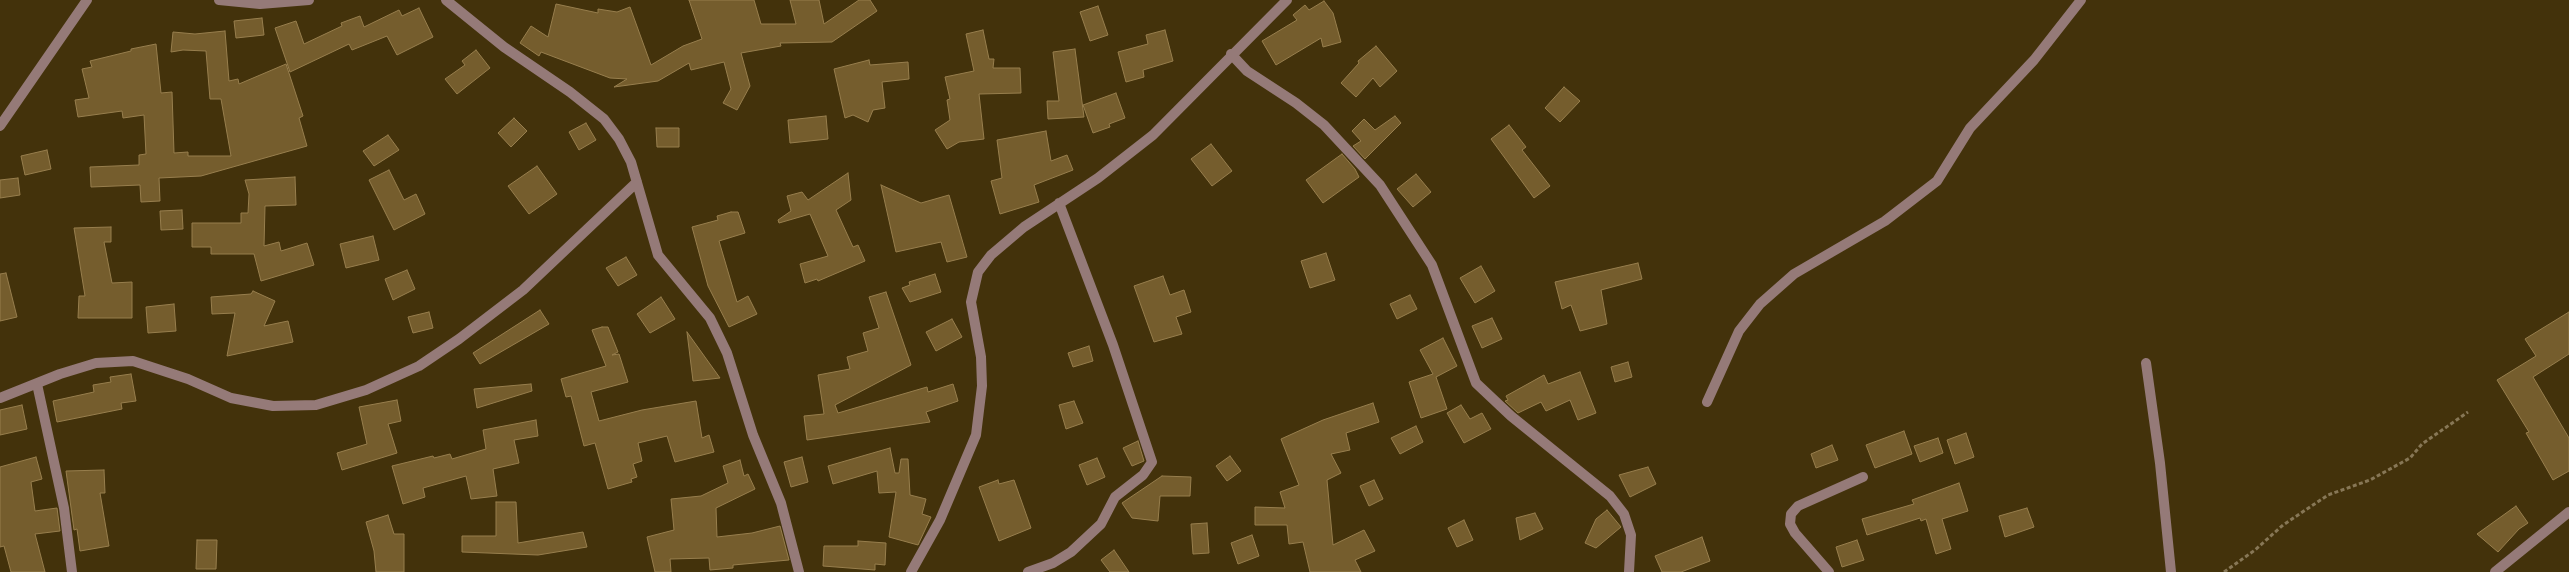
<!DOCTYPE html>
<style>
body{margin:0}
canvas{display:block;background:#43320b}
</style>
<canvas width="2569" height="572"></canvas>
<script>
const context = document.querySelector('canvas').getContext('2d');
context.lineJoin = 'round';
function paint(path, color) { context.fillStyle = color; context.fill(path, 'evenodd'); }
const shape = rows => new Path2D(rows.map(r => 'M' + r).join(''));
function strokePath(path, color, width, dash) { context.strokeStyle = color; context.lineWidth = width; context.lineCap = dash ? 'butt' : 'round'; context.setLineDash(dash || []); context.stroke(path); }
const building = shape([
 [689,0,754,0,761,24,796,24,790,0,819,0,824,24,859,0,870,0,877,11,832,42,780,43,781,46,741,53,750,86,737,110,723,103,731,89,724,62,691,70,689,63,658,81,614,87,627,79,610,78,541,52,539,56,520,43,531,26,548,37,556,4,598,13,598,9,617,12,630,7,651,65,683,46,702,39,689,0],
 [1324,1,1333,13,1341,42,1323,47,1321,38,1276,65,1262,41,1297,20,1293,15,1305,5,1309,10,1324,1],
 [1098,6,1108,35,1090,41,1080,12,1098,6],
 [419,8,433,37,397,55,387,36,352,50,349,44,290,72,275,28,296,21,304,44,342,26,341,23,360,16,364,27,399,10,402,16,419,8],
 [262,18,264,35,236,38,234,21,262,18],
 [983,30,989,59,994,59,993,68,1020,68,1021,93,979,94,984,139,959,142,947,149,935,130,950,120,947,100,950,99,945,77,974,71,966,34,983,30],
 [1165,30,1173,61,1143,70,1144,77,1126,82,1118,52,1148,44,1146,35,1165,30],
 [225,31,229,81,238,79,239,84,286,64,303,116,299,118,307,146,201,176,159,178,160,201,141,202,140,185,91,187,90,167,139,165,139,155,146,154,144,115,123,118,122,111,78,117,75,100,89,98,82,69,92,67,90,61,131,51,131,49,156,44,161,93,172,92,174,153,188,152,188,156,231,156,221,99,210,99,206,51,183,50,171,52,173,32,195,34,225,31],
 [1376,46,1397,71,1380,87,1373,78,1356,97,1341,83,1359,63,1358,61,1376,46],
 [1075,49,1084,117,1048,119,1047,101,1059,101,1053,52,1075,49],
 [476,50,490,68,457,94,445,79,465,65,462,61,476,50],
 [869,60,870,65,908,62,909,79,882,82,885,108,873,110,868,122,853,115,845,118,834,69,869,60],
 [1564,87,1580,101,1560,122,1545,108,1564,87],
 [1116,93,1125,118,1109,124,1110,127,1093,133,1083,105,1116,93],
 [826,116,828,139,790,143,788,120,826,116],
 [1395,116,1401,123,1365,159,1353,146,1361,141,1352,131,1364,119,1375,130,1395,116],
 [514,118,527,131,511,147,498,133,514,118],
 [586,123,596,140,579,150,569,132,586,123],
 [1509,125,1526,147,1522,150,1550,186,1534,198,1491,139,1509,125],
 [656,128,679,128,679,147,657,147,656,128],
 [1046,131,1051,161,1067,155,1073,170,1034,185,1039,202,1000,214,991,181,1002,178,997,140,1046,131],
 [388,135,399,150,374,166,363,151,388,135],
 [1211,144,1232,171,1212,186,1191,159,1211,144],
 [47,150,51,169,25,175,21,156,47,150],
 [1342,154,1355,169,1359,177,1323,203,1306,180,1342,154],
 [537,166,557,194,529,214,508,186,537,166],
 [389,170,404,200,416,194,425,214,394,230,369,180,389,170],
 [848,173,851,200,836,210,853,247,858,245,865,261,818,281,817,279,805,283,800,264,828,256,810,214,779,223,778,220,791,211,787,196,802,192,808,200,848,173],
 [1416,174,1431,192,1413,207,1397,189,1416,174],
 [295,177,296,205,265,206,264,246,279,242,281,251,307,243,314,265,261,281,254,254,211,254,211,247,192,247,192,223,241,223,241,213,248,213,249,194,245,180,295,177],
 [18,178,20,195,0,198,0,180,18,178],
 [881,185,921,203,949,195,967,257,947,262,941,242,896,252,881,185],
 [182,210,183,229,161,230,160,211,182,210],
 [731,212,738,212,745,233,719,241,737,302,748,296,757,314,729,327,708,286,692,227,718,220,717,216,731,212],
 [111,227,111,242,104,242,112,283,132,282,132,318,78,318,79,296,85,296,74,228,111,227],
 [373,236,379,260,346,268,340,244,373,236],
 [1326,253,1335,280,1310,288,1301,261,1326,253],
 [626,257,637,275,618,286,606,268,626,257],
 [1638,263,1642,279,1601,290,1607,324,1580,331,1571,305,1562,309,1555,282,1638,263],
 [1481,266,1495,291,1475,303,1460,278,1481,266],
 [407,270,415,289,393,300,385,279,407,270],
 [6,273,17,317,0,321,0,274,6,273],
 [935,274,941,292,910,302,902,288,910,285,909,282,935,274],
 [1163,276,1170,295,1184,290,1191,312,1176,317,1182,334,1154,342,1134,286,1163,276],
 [253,291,275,301,264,326,288,321,293,342,227,356,235,313,212,314,211,297,251,294,253,291],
 [886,292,911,365,835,405,838,413,927,387,928,392,953,384,958,401,926,412,930,422,807,440,804,416,824,414,818,375,850,369,847,357,868,351,863,333,879,328,869,297,886,292],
 [1410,295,1417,309,1397,319,1390,304,1410,295],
 [661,297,675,319,650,333,637,314,661,297],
 [174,304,176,331,148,333,146,307,174,304],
 [540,310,549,324,480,364,473,353,540,310],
 [429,312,433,328,413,333,408,317,429,312],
 [2569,312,2569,354,2533,377,2569,438,2569,471,2553,480,2526,433,2529,432,2497,380,2536,356,2525,339,2569,312],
 [1492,318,1502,339,1482,348,1472,326,1492,318],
 [952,319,962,337,936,351,926,332,952,319],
 [602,327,608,327,618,352,612,355,619,354,628,382,591,392,599,421,642,410,696,401,702,438,709,435,714,452,675,462,667,436,638,443,642,461,633,464,637,477,631,479,632,482,608,489,595,443,584,446,571,396,566,397,561,379,606,366,592,330,602,327],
 [687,332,720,378,693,381,687,332],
 [1443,338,1457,366,1436,377,1447,409,1421,418,1409,382,1433,374,1420,350,1443,338],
 [1089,346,1093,361,1073,367,1068,353,1089,346],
 [1628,362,1632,377,1615,382,1611,367,1628,362],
 [1580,372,1596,413,1578,420,1570,400,1546,411,1541,402,1518,413,1505,401,1508,400,1506,396,1544,375,1548,384,1580,372],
 [131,374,136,401,121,403,122,409,57,422,53,401,94,392,93,385,111,382,110,377,131,374],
 [531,384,532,391,477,408,474,389,531,384],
 [397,400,401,421,388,424,397,453,342,470,337,453,367,444,359,407,397,400],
 [1074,401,1083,423,1066,429,1059,405,1074,401],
 [1373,403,1379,422,1346,433,1350,450,1331,454,1341,473,1327,480,1333,545,1364,530,1375,551,1355,560,1361,572,1310,572,1303,542,1289,544,1287,525,1255,525,1255,507,1285,508,1280,492,1299,485,1281,439,1323,420,1373,403],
 [22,405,27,429,0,435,0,410,22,405],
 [1461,405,1470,419,1482,413,1491,429,1464,443,1447,413,1461,405],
 [536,420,538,436,514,440,519,463,493,469,497,496,471,499,466,476,423,488,425,497,403,504,392,466,433,456,434,458,450,454,452,459,486,449,483,430,536,420],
 [1416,426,1423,442,1400,454,1391,438,1416,426],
 [1904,431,1912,454,1875,468,1866,445,1904,431],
 [1966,433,1974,457,1955,464,1947,440,1966,433],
 [1938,438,1943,453,1920,462,1914,446,1938,438],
 [1138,441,1144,461,1132,466,1123,448,1138,441],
 [1832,445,1838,460,1816,468,1811,454,1832,445],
 [890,448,895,473,899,473,901,459,908,459,910,495,926,499,922,514,931,517,918,545,889,537,896,492,879,493,877,471,833,484,828,466,890,448],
 [1230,456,1241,471,1227,481,1216,466,1230,456],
 [36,457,42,479,31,482,35,511,57,508,60,531,35,534,45,572,11,572,4,546,0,547,0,467,36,457],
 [802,457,808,482,791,487,784,462,802,457],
 [1097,458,1105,477,1087,485,1079,465,1097,458],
 [740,460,744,476,748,474,755,489,716,508,717,537,752,533,780,526,789,560,733,565,733,568,710,570,709,558,670,559,671,572,655,572,647,537,674,530,671,499,701,496,728,483,723,466,740,460],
 [1648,467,1656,484,1630,497,1619,475,1648,467],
 [104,470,105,493,100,493,109,546,80,551,77,529,74,530,66,471,104,470],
 [1162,476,1191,477,1190,496,1160,496,1158,521,1132,518,1122,503,1162,476],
 [998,480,999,484,1014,480,1031,528,999,541,979,487,998,480],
 [1374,480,1383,499,1369,506,1360,486,1374,480],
 [1959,483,1968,511,1942,519,1951,549,1936,554,1926,519,1921,521,1920,518,1867,535,1862,519,1914,504,1912,500,1959,483],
 [496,502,516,502,518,543,583,532,587,547,538,555,462,552,462,536,496,536,496,502],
 [2516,506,2528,523,2519,529,2498,552,2477,534,2516,506],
 [2027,508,2034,527,2005,537,1999,516,2027,508],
 [1607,510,1621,527,1596,548,1585,543,1596,519,1607,510],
 [1535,513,1543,529,1520,540,1516,518,1535,513],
 [388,515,394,534,404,534,404,572,376,572,374,551,366,522,388,515],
 [1464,520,1473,540,1457,547,1448,528,1464,520],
 [1207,523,1209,553,1193,554,1191,524,1207,523],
 [1252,535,1259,556,1238,564,1231,543,1252,535],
 [1702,537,1710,561,1681,572,1662,572,1655,556,1702,537],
 [197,540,217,540,216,569,196,569,197,540],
 [1857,540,1864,560,1842,567,1836,547,1857,540],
 [858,541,886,543,885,565,875,564,875,570,823,566,824,546,858,546,858,541],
 [1114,550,1129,572,1110,572,1101,560,1114,550]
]);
paint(building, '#755d2d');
strokePath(building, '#977e4d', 1);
strokePath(shape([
 [2224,572,2255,550,2283,525,2328,495,2370,480,2410,458,2422,444,2468,412]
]), '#877756', 3, [4, 2.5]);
strokePath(shape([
 [219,0,260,4,309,0],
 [446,0,504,47,570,92,604,119,619,139,631,162,658,255,710,318,727,353,753,435,781,503,799,572],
 [1231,54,1247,71,1296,103,1324,125,1380,185,1432,265,1476,383,1511,416,1610,496,1624,514,1631,535,1629,572],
 [0,126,87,0],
 [2146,363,2160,463,2171,572],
 [37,384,64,508,72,572],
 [0,398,60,374,96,363,133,361,188,379,231,398,273,406,316,405,366,390,419,366,459,339,523,290,637,182],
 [1707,402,1739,331,1760,304,1794,274,1885,221,1937,181,1970,128,2034,60,2081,0],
 [911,572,940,520,976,435,982,386,981,357,971,302,978,272,991,255,1024,227,1098,178,1153,135,1287,0],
 [1028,572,1053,563,1071,552,1101,524,1115,497,1143,475,1152,462,1113,345,1059,203],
 [1829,572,1795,533,1790,524,1791,514,1798,506,1863,477],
 [2495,572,2569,512]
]), '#957a78', 10);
</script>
